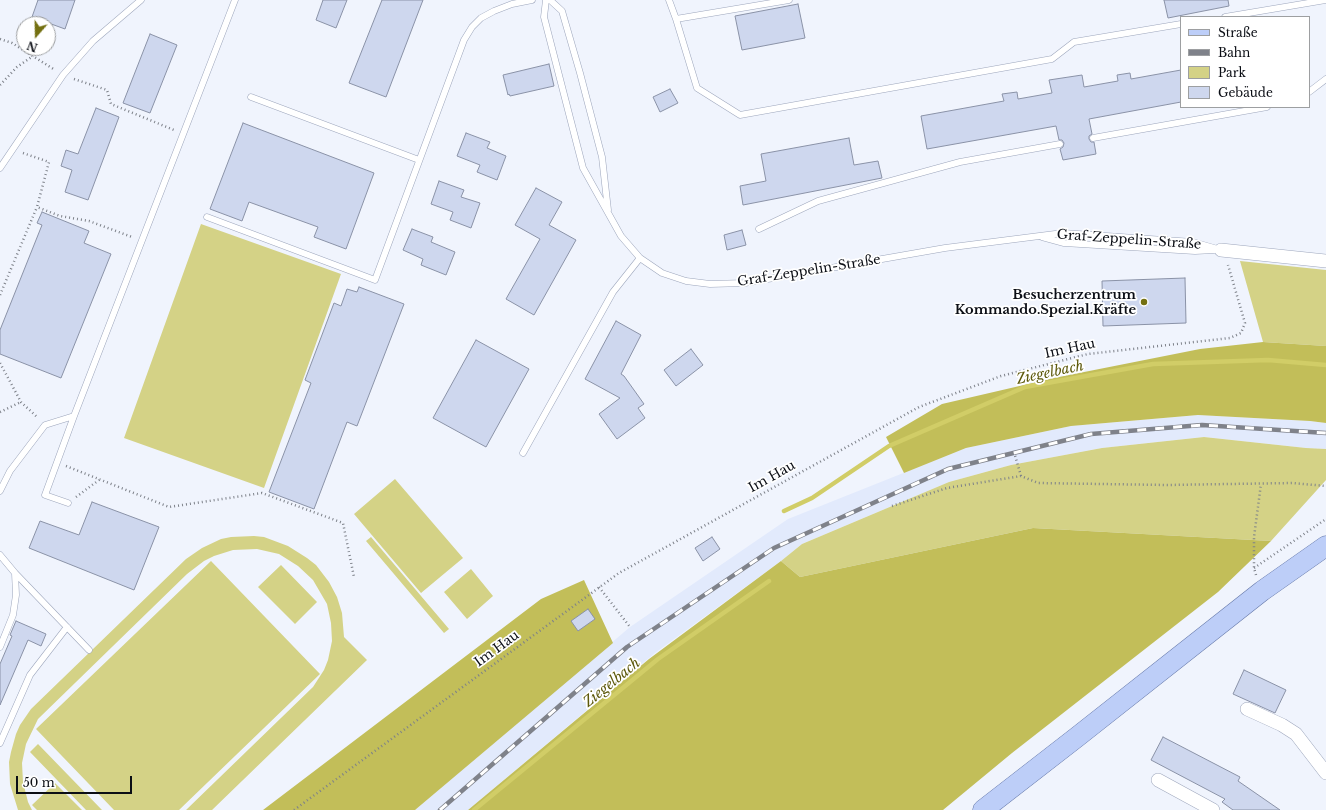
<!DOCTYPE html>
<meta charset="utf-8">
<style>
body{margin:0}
#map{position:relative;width:1326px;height:810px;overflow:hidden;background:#f0f4fd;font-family:"Libre Baskerville",serif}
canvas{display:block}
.legend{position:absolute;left:1180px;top:16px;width:130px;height:92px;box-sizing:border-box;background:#fff;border:1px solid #9d9fa1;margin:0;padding:5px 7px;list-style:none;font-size:12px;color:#0b0e15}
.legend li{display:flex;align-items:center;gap:8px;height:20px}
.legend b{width:20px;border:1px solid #9d9fa1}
.north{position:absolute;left:16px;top:16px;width:40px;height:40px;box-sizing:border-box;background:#fff;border:1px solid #9d9fa1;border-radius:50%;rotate:200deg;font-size:11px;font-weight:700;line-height:16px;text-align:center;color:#0b0e15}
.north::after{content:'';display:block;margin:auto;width:14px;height:18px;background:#747011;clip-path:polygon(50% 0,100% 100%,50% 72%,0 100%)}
.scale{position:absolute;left:16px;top:776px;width:116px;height:18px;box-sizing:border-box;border:2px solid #0b0e15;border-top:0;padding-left:5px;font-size:12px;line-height:14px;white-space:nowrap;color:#0b0e15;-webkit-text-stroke:3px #fff;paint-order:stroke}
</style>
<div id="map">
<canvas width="1326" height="810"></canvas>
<ul class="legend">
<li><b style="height:5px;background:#bdcef8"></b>Straße</li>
<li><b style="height:5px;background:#7f828a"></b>Bahn</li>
<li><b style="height:11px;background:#d4d286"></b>Park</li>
<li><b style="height:11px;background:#ced7ee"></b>Gebäude</li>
</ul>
<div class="north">N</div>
<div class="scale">50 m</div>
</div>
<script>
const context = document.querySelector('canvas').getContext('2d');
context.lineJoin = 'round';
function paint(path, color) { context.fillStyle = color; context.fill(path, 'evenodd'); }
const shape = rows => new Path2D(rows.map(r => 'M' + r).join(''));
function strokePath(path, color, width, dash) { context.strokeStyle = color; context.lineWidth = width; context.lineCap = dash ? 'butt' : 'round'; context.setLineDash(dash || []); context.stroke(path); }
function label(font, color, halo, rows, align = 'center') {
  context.font = font + ' "Libre Baskerville",serif'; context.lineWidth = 3.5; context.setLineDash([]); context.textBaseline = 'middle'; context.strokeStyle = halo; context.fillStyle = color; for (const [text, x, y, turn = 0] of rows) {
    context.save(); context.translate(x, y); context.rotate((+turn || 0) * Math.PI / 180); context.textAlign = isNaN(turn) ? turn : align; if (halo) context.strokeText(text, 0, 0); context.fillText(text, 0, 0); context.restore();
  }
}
paint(shape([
 [1198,415,1310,421,1326,423,1326,449,1306,448,1204,437,1102,448,1011,465,949,482,802,544,781,561,655,653,468,810,415,810,630,627,788,519,966,448,1071,426]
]), '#e2eafc');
paint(shape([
 [201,224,341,274,264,488,124,438],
 [1240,261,1326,270,1326,346,1263,342],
 [1204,437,1306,448,1326,449,1326,480,1271,541,1033,528,800,577,781,561,802,544,949,482,1011,465,1102,448],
 [395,479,463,558,421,593,354,514],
 [254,536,264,537,288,546,307,558,316,565,329,582,337,597,342,613,344,637,367,660,212,810,186,810,313,687,324,670,328,660,332,641,331,623,327,604,313,580,298,566,279,554,257,549,233,550,214,556,204,561,187,574,38,719,26,744,22,763,23,782,28,802,32,810,18,810,10,784,9,762,11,752,16,734,20,725,31,709,186,559,202,548,221,539,231,537],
 [371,537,449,629,444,633,366,541],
 [211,561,320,674,179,810,114,810,36,729],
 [281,565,317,602,295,624,258,587],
 [471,569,493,596,467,619,444,592],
 [38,744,102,810,86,810,30,752],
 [55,783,82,810,37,810,32,805]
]), '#d4d286');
paint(shape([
 [1263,342,1326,346,1326,423,1310,421,1198,415,1071,426,966,448,904,473,886,437,942,404,1054,378,1200,349],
 [1033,528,1271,541,1218,592,1012,753,943,810,468,810,649,659,781,561,800,577],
 [584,580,613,643,415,810,263,810,541,599]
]), '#c2be59');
strokePath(shape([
 [784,511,812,498,889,446,1025,387,1153,364,1268,360,1326,365],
 [474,810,658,659,769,581]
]), '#d1cd67', 4.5);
const building = shape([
 [38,0,75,0,65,29,32,17,38,0],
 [323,0,347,0,336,28,316,20,323,0],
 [382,0,423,0,386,97,349,83,382,0],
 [1164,0,1228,0,1229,6,1168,18,1164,0],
 [798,4,805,38,742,50,735,16,798,4],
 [150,34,177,45,150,113,123,103,150,34],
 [549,64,554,86,510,96,509,94,508,95,503,75,549,64],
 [1181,70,1181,102,1089,119,1092,134,1089,136,1089,139,1091,142,1094,142,1096,154,1063,160,1060,149,1063,147,1064,143,1062,140,1059,140,1056,126,927,149,921,116,1004,101,1002,94,1017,92,1018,99,1052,93,1049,80,1082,75,1084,87,1118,81,1117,75,1130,73,1131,79,1181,70],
 [670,89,678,103,660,112,653,97,670,89],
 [96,108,119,117,88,200,65,192,72,170,61,166,66,150,78,154,96,108],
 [243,123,374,173,346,249,314,237,318,227,249,202,242,221,210,209,243,123],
 [466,133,490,142,487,148,506,156,497,180,477,172,480,165,457,156,466,133],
 [849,138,854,165,878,161,882,178,743,205,740,186,766,181,761,154,849,138],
 [439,181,464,190,461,197,480,203,471,228,450,220,453,212,431,204,439,181],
 [536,188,562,202,549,225,576,240,534,315,506,299,540,239,515,225,536,188],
 [42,212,89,231,84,243,111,254,61,378,0,354,0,330,42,225,37,223,42,212],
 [412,229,433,237,431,242,455,252,446,275,421,265,423,259,403,250,412,229],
 [742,230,746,245,727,250,724,235,742,230],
 [1185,278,1186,323,1103,326,1102,281,1185,278],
 [359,287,404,304,357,426,347,422,314,509,269,492,311,383,305,380,334,303,341,306,347,289,357,292,359,287],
 [616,321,641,335,621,374,624,376,644,404,638,408,645,418,617,439,599,414,620,398,585,379,616,321],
 [476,340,529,369,486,447,433,418,476,340],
 [691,349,703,365,676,386,664,370,691,349],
 [92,502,159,527,134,590,29,548,40,521,79,535,92,502],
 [712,537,720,549,703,561,695,548,712,537],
 [588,609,595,619,578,631,571,621,588,609],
 [16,621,46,634,41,646,28,640,0,705,0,664,12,636,10,635,16,621],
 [1244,670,1286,690,1275,713,1233,694,1244,670],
 [1163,737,1240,777,1238,781,1280,810,1233,810,1222,802,1225,799,1151,760,1163,737]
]);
paint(building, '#ced7ee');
strokePath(building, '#8a92a7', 1);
const lane = shape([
 [546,0,544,17,583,168,621,236,640,258,662,273,686,281,710,284,745,283,945,248,1063,233,1193,242,1221,250],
 [550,0,562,11,580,73,602,157,608,210],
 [669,0,676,19,697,88,740,115,1052,59,1074,42,1181,24],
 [1225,17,1326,0],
 [676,19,789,0],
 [1309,92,1326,79],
 [251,97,419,160],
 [1093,138,1267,107],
 [0,168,63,75,93,41,141,0],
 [207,217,375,280,464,40,472,27,481,18,494,11,512,4,532,0],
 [759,229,818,201,960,162,1060,144],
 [1042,237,1064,243,1195,251,1214,250],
 [523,453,613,292,640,258],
 [0,491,10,471,45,425,74,416,235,0],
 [68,503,45,495,74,416],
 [0,555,15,573,16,595,13,615,0,647],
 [15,573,89,650],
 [0,743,30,675,67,627]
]);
const street = shape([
 [1221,250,1326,261],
 [1247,709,1282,725,1296,734,1326,773],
 [1158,780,1213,810]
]);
const primary = shape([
 [983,810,1077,737,1262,591,1326,546]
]);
strokePath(lane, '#9da6bc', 7);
strokePath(street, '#9da6bc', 14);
strokePath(primary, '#6275a6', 21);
strokePath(shape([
 [0,39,12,43,55,70],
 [74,79,107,90,111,104,174,130],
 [0,85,17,67,33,56],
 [23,153,49,162,37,207,60,216,89,221,132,237],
 [0,295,37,207],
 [0,363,21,402,38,418],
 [0,412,21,402],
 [1014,452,1021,476],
 [66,466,169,507,262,493,343,523,354,577],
 [76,497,99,480],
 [892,506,947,488,1021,476,1038,483,1167,485,1292,483,1326,486],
 [1254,568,1326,519],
 [1256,575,1254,568,1254,537,1261,484],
 [599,587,630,627],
 [294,810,619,573,919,407,1001,376,1088,354,1230,338,1241,333,1245,323,1228,265]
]), '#7d8189', 2.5, [1, 3]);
strokePath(lane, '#fff', 6);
strokePath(street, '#fff', 13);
strokePath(primary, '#bdcef8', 20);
const rail = shape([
 [440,810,627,647,774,548,948,469,1091,434,1202,425,1326,433]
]);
strokePath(rail, '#7f828a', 4.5);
strokePath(rail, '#fff', 3, [9]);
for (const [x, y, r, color] of [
 [1144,302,4,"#747011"]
]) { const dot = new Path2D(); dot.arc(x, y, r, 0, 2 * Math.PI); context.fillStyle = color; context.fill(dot); strokePath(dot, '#fff', 1.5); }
label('13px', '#0b0e15', '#fff', [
 ["Graf-Zeppelin-Straße",1129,240,4],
 ["Graf-Zeppelin-Straße",809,271,-9],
 ["Im Hau",1070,349,-12],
 ["Im Hau",772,477,-29],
 ["Im Hau",497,649,-36]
]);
label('bold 13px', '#0b0e15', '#fff', [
 ["Besucherzentrum",1136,295],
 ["Kommando.Spezial.Kräfte",1136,310]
], 'right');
label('italic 14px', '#5d590b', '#fff', [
 ["Ziegelbach",1050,373,-12],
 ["Ziegelbach",612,683,-39]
]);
</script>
